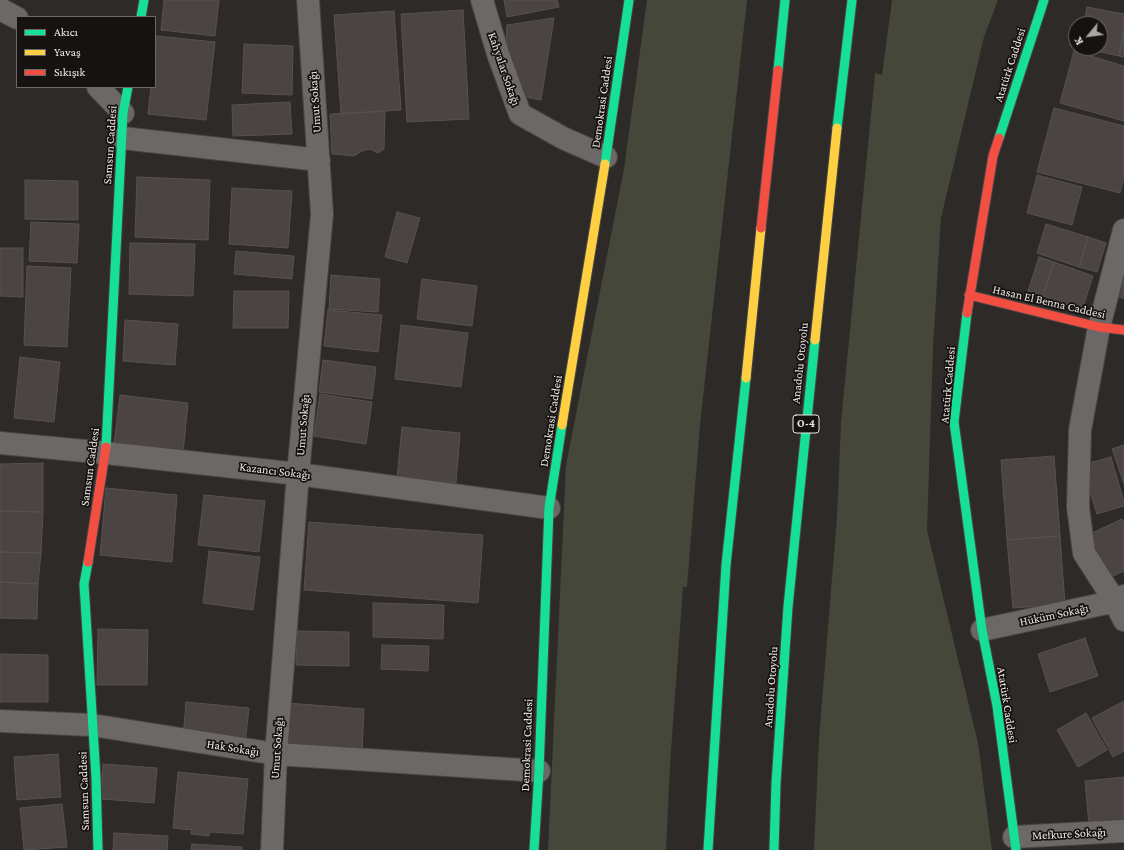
<!DOCTYPE html>
<meta charset="utf-8">
<style>
body{margin:0}
#map{position:relative;width:1124px;height:850px;overflow:hidden;background:#2d2a28;font-family:"Crimson Pro",serif}
canvas{display:block}
.legend{position:absolute;left:16px;top:16px;width:140px;height:72px;box-sizing:border-box;background:#151211;border:1px solid #6b6866;margin:0;padding:5px 7px;list-style:none;font-size:12px;color:#ede8e6}
.legend li{display:flex;align-items:center;gap:8px;height:20px}
.legend b{width:20px;border:1px solid #6b6866}
.north{position:absolute;left:1068px;top:16px;width:40px;height:40px;box-sizing:border-box;background:#151211;border:1px solid #6b6866;border-radius:50%;rotate:241deg;font-size:11px;font-weight:700;line-height:16px;text-align:center;color:#ede8e6}
.north::after{content:'';display:block;margin:auto;width:14px;height:18px;background:#aaa6a4;clip-path:polygon(50% 0,100% 100%,50% 72%,0 100%)}
</style>
<div id="map">
<canvas width="1124" height="850"></canvas>
<ul class="legend">
<li><b style="height:5px;background:#16e098"></b>Akıcı</li>
<li><b style="height:5px;background:#ffcf43"></b>Yavaş</li>
<li><b style="height:5px;background:#f24e42"></b>Sıkışık</li>
</ul>
<div class="north">K</div>
</div>
<script>
const context = document.querySelector('canvas').getContext('2d');
context.lineJoin = 'round';
function paint(path, color) { context.fillStyle = color; context.fill(path, 'evenodd'); }
const shape = rows => new Path2D(rows.map(r => 'M' + r).join(''));
function strokePath(path, color, width, dash) { context.strokeStyle = color; context.lineWidth = width; context.lineCap = dash ? 'butt' : 'round'; context.setLineDash(dash || []); context.stroke(path); }
function label(font, color, halo, rows, align = 'center') {
  context.font = font + ' "Crimson Pro",serif'; context.lineWidth = 3.5; context.setLineDash([]); context.textBaseline = 'middle'; context.strokeStyle = halo; context.fillStyle = color; for (const [text, x, y, turn = 0] of rows) {
    context.save(); context.translate(x, y); context.rotate((+turn || 0) * Math.PI / 180); context.textAlign = isNaN(turn) ? turn : align; if (halo) context.strokeText(text, 0, 0); context.fillText(text, 0, 0); context.restore();
  }
}
paint(shape([
 [647,0,747,0,700,425,687,587,683,587,670,765,666,850,548,850,566,465,624,169],
 [892,0,998,0,984,37,941,218,933,348,927,530,978,743,992,850,814,850,819,738,837,517,841,422,875,73,882,75]
]), '#444739');
const building = shape([
 [164,0,219,0,215,36,161,30,164,0],
 [504,0,557,0,559,7,507,17,504,0],
 [1087,7,1124,14,1124,30,1119,56,1083,48,1100,48,1100,24,1084,24,1087,7],
 [463,10,469,119,407,122,401,14,463,10],
 [394,11,401,110,341,114,334,15,394,11],
 [554,18,541,100,515,95,519,76,512,77,514,64,508,62,510,55,505,53,507,25,554,18],
 [1124,30,1124,57,1119,56,1124,30],
 [156,36,215,42,206,120,148,114,151,87,155,87,156,36],
 [244,44,293,46,292,95,242,93,244,44],
 [1074,51,1124,66,1124,121,1060,103,1074,51],
 [290,102,292,134,233,136,232,105,290,102],
 [1054,108,1124,126,1124,177,1120,193,1037,172,1054,108],
 [385,111,384,149,378,153,370,149,362,151,354,156,332,154,330,114,385,111],
 [1037,175,1082,187,1072,225,1027,213,1037,175],
 [137,177,210,180,208,240,135,237,137,177],
 [25,180,78,181,78,220,25,219,25,180],
 [232,188,292,191,288,248,229,244,232,188],
 [397,212,420,218,407,263,385,257,397,212],
 [31,222,79,224,77,263,29,261,31,222],
 [1046,224,1088,237,1079,267,1037,253,1046,224],
 [1088,237,1106,243,1097,272,1079,267,1088,237],
 [130,243,195,244,193,296,129,294,130,243],
 [0,248,23,248,23,297,0,296,0,248],
 [236,251,294,256,292,279,234,274,236,251],
 [1039,257,1054,262,1043,296,1028,291,1039,257],
 [1054,262,1093,276,1082,310,1043,296,1054,262],
 [27,266,71,268,67,347,24,345,27,266],
 [331,275,380,279,378,312,329,309,331,275],
 [422,279,477,286,472,326,417,319,422,279],
 [1124,279,1124,299,1118,296,1124,279],
 [234,291,289,291,288,328,233,328,234,291],
 [328,310,382,315,378,352,324,346,328,310],
 [125,320,178,324,175,365,123,361,125,320],
 [401,325,468,333,461,387,395,379,401,325],
 [20,357,60,362,54,422,14,418,20,357],
 [323,360,376,367,372,399,319,392,323,360],
 [320,394,372,402,366,444,314,436,320,394],
 [120,395,188,403,183,453,114,445,120,395],
 [402,427,460,433,456,483,397,478,402,427],
 [1124,445,1124,484,1112,449,1124,445],
 [1054,456,1060,536,1007,540,1001,460,1054,456],
 [1111,457,1124,502,1124,506,1097,514,1082,465,1111,457],
 [43,463,43,512,0,511,0,464,43,463],
 [106,488,177,495,172,562,100,555,106,488],
 [204,495,265,501,259,552,198,545,204,495],
 [0,511,43,512,41,553,0,552,0,511],
 [1122,519,1124,523,1124,571,1109,578,1088,535,1122,519],
 [309,522,483,535,478,603,304,590,309,522],
 [1060,536,1065,604,1013,608,1007,540,1060,536],
 [209,551,260,557,253,610,203,603,209,551],
 [0,552,41,553,38,584,0,582,0,552],
 [0,582,38,584,37,619,0,618,0,582],
 [373,603,444,605,443,639,373,637,373,603],
 [98,629,148,630,147,685,97,685,98,629],
 [297,631,349,632,349,666,296,665,297,631],
 [1085,638,1098,676,1050,692,1038,654,1085,638],
 [382,645,429,646,428,671,381,669,382,645],
 [0,654,48,655,48,702,0,702,0,654],
 [1124,701,1124,751,1113,757,1092,718,1124,701],
 [186,702,249,708,245,744,183,738,186,702],
 [287,703,364,709,362,753,284,748,287,703],
 [1086,713,1107,750,1078,767,1057,730,1086,713],
 [58,754,61,797,17,800,14,757,58,754],
 [103,764,157,768,154,803,101,799,103,764],
 [178,772,248,779,243,834,210,832,209,836,191,834,192,830,173,828,178,772],
 [1124,777,1124,821,1089,825,1085,781,1124,777],
 [62,804,67,847,24,850,20,808,62,804],
 [114,833,168,836,167,850,113,850,114,833],
 [192,844,242,847,242,850,191,850,192,844]
]);
paint(building, '#4c4443');
strokePath(building, '#555251', 1);
const street = shape([
 [482,0,498,54,520,114,563,138,606,157],
 [0,9,17,18],
 [98,87,123,113],
 [122,138,319,160],
 [1124,230,1099,327,1080,430,1078,507,1084,553,1114,600,1124,620],
 [0,443,106,453,298,474,549,508],
 [982,630,1107,603,1124,596],
 [0,721,92,725,276,754,539,771],
 [1014,837,1124,831],
 [272,850,276,754,298,474,322,214,308,0]
]);
const fast = shape([
 [141,17,144,0],
 [778,70,785,0],
 [837,128,852,0],
 [999,138,1044,0],
 [605,164,629,0],
 [967,313,954,422,982,630,997,706,1016,850],
 [106,447,123,113,128,87],
 [88,562,84,584,96,777,98,850],
 [534,850,539,771,549,508,562,425],
 [708,850,726,565,746,378],
 [774,850,776,783,788,607,815,340]
]);
const slow = shape([
 [815,340,837,128],
 [746,378,761,228],
 [562,425,605,164]
]);
const jam = shape([
 [761,228,778,70],
 [969,295,1099,327,1124,330],
 [967,313,993,156,999,138],
 [88,562,106,447]
]);
strokePath(street, '#494644', 24);
strokePath(fast, '#494644', 11);
strokePath(slow, '#494644', 11);
strokePath(jam, '#494644', 11);
strokePath(street, '#6b6867', 22);
strokePath(fast, '#16e098', 9);
strokePath(slow, '#ffcf43', 9);
strokePath(jam, '#f24e42', 9);
for (const [x, y, w] of [
 [806,424,26]
]) { const box = new Path2D(); box.roundRect(x - w / 2, y - 9, w, 18, 3); context.fillStyle = '#151211'; context.fill(box); strokePath(box, '#ede8e6', 1); }
label('bold 11px', '#ede8e6', null, [
 ["O-4",806,424]
]);
label('12px', '#ede8e6', '#151211', [
 ["Atatürk Caddesi",1010,65,-72],
 ["Kahyalar Sokağı",504,69,71],
 ["Umut Sokağı",315,102,-94],
 ["Demokrasi Caddesi",602,102,-82],
 ["Samsun Caddesi",110,145,-86],
 ["Hasan El Benna Caddesi",1049,302,13],
 ["Anadolu Otoyolu",800,363,-84],
 ["Atatürk Caddesi",948,385,-85],
 ["Demokrasi Caddesi",551,421,-81],
 ["Umut Sokağı",303,425,-85],
 ["Samsun Caddesi",90,467,-82],
 ["Kazancı Sokağı",275,471,7],
 ["Hüküm Sokağı",1054,615,-12],
 ["Anadolu Otoyolu",771,687,-86],
 ["Atatürk Caddesi",1007,705,81],
 ["Demokrasi Caddesi",527,745,-88],
 ["Hak Sokağı",233,748,9],
 ["Umut Sokağı",277,748,-86],
 ["Samsun Caddesi",84,791,-92],
 ["Mefkure Sokağı",1069,834,-3]
]);
</script>
